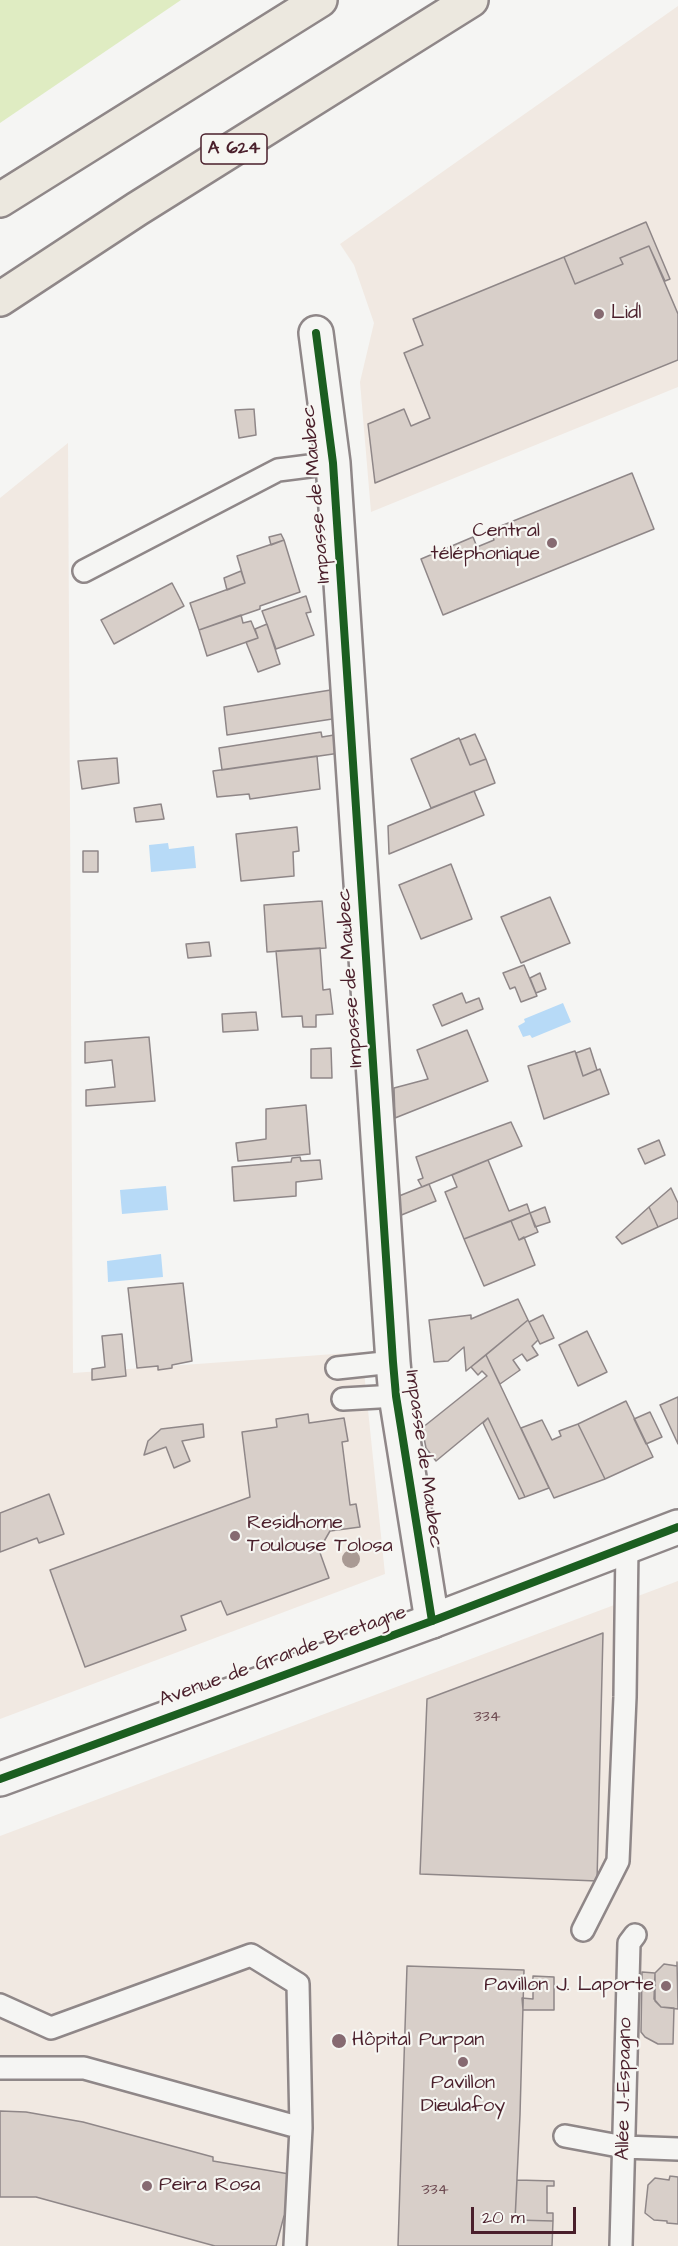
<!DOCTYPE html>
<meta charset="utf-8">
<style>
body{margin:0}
#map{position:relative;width:678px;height:2246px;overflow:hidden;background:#f5f5f3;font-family:"Architects Daughter",sans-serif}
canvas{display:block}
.scale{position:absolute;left:471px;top:2207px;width:105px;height:27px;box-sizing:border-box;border:3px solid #4a1f2b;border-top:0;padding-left:8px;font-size:18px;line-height:21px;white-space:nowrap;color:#4a1f2b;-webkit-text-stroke:4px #f6f6f2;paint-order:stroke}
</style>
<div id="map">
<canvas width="678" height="2246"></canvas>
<div class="scale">20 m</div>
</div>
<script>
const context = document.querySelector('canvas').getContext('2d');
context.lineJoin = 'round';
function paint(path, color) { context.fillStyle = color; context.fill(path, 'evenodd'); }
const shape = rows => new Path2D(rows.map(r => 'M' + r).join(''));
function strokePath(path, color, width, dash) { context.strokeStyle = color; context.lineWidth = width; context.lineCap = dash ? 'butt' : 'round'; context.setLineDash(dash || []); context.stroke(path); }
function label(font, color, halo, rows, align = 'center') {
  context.font = font + ' "Architects Daughter",sans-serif'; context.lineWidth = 4.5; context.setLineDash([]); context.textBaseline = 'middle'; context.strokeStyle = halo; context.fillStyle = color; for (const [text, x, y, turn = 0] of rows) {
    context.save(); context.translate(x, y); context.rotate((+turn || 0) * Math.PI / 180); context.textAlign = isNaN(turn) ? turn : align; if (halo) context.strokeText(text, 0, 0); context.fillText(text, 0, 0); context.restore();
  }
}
paint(shape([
 [678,6,678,387,371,512,360,382,374,323,354,265,340,244],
 [68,443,73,1373,362,1352,385,1574,0,1719,0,498],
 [678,1581,678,2246,0,2246,0,1836]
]), '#f1e9e2');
paint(shape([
 [0,0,181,0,0,123]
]), '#dfecc2');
paint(shape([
 [168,843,169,849,194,846,196,868,151,872,149,845],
 [563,1003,571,1022,532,1038,530,1035,523,1037,518,1026,525,1022,524,1019],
 [166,1186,168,1210,122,1214,120,1190],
 [161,1254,163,1277,108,1282,107,1261]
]), '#b7daf7');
const building = shape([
 [646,222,670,279,665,281,649,246,620,258,623,264,575,284,564,257,646,222],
 [649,246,678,314,678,360,375,483,368,424,404,409,411,426,430,418,404,353,423,345,413,319,564,257,575,284,623,264,620,258,649,246],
 [254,409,256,435,239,438,235,410,254,409],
 [632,473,654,529,443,615,421,559,473,537,477,547,494,540,491,530,632,473],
 [281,534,284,540,271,545,269,537,281,534],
 [284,540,300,592,260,606,260,609,199,630,190,603,245,583,237,556,284,540],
 [241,571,245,583,227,590,224,578,241,571],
 [172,583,184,606,114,644,101,620,172,583],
 [306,596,311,612,306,613,314,635,276,649,262,611,306,596],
 [241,615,243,623,251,621,258,638,207,656,199,630,241,615],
 [267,624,280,664,258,672,246,642,258,638,255,629,267,624],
 [337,689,339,718,227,735,224,707,337,689],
 [321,732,322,737,340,734,340,753,222,770,219,748,321,732],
 [475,734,486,759,470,765,460,740,475,734],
 [459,738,470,765,486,759,495,783,431,808,411,759,459,738],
 [317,756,320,789,250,799,249,794,217,797,213,771,317,756],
 [117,758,119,783,82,789,78,761,117,758],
 [474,791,484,815,389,854,388,826,474,791],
 [161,804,164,819,136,822,134,808,161,804],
 [297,827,299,851,293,852,294,876,241,881,236,834,297,827],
 [83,851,98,851,98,872,83,872,83,851],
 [451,864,472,919,421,939,399,885,451,864],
 [550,897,570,943,521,963,501,917,550,897],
 [322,901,326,948,267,952,264,905,322,901],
 [209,942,211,956,188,958,186,944,209,942],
 [320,948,323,990,330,989,333,1014,316,1015,316,1027,303,1027,302,1016,282,1017,276,951,320,948],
 [524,965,537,996,521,1002,515,987,510,989,503,973,524,965],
 [540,973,546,989,536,993,530,978,540,973],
 [462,993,466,1003,479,998,483,1009,442,1026,433,1005,462,993],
 [256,1012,258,1030,223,1032,222,1014,256,1012],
 [467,1030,488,1081,395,1118,394,1088,428,1079,417,1050,467,1030],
 [149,1037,155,1101,86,1106,86,1090,115,1087,112,1060,85,1063,85,1042,149,1037],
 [331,1048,332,1078,311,1078,311,1049,331,1048],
 [590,1048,597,1070,583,1076,576,1053,590,1048],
 [575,1051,583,1076,600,1069,609,1094,544,1119,528,1066,575,1051],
 [306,1105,310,1154,238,1161,236,1143,266,1139,266,1109,306,1105],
 [511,1122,522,1146,422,1187,418,1180,423,1178,416,1157,511,1122],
 [659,1140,665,1155,645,1164,638,1149,659,1140],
 [300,1157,301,1161,320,1160,322,1179,296,1182,296,1196,234,1201,232,1167,291,1162,292,1158,300,1157],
 [488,1160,509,1211,527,1204,530,1213,464,1239,445,1192,457,1187,452,1175,488,1160],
 [429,1184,436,1201,399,1216,399,1196,429,1184],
 [671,1188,678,1203,678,1218,658,1227,649,1207,671,1188],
 [545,1207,550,1222,535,1227,530,1213,545,1207],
 [649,1207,658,1227,622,1244,616,1237,649,1207],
 [530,1213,538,1232,519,1240,511,1221,530,1213],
 [511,1221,519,1240,524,1237,535,1265,484,1286,464,1239,511,1221],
 [183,1283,192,1361,172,1365,172,1368,158,1370,158,1366,137,1368,128,1288,183,1283],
 [518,1299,528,1320,466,1371,464,1347,448,1361,434,1362,429,1320,471,1315,471,1319,518,1299],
 [543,1315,554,1338,540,1344,529,1322,543,1315],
 [528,1320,538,1340,532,1346,538,1355,527,1361,522,1354,513,1360,520,1370,500,1384,486,1355,528,1320],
 [587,1331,607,1372,578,1386,559,1345,587,1331],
 [122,1334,126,1376,92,1380,92,1369,105,1367,102,1336,122,1334],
 [486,1355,549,1488,525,1497,488,1418,436,1461,426,1448,422,1428,487,1376,482,1371,478,1375,471,1367,486,1355],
 [678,1397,678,1444,660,1405,678,1397],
 [626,1401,653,1457,605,1479,578,1424,626,1401],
 [650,1412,662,1437,646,1444,634,1419,650,1412],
 [308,1414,309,1423,344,1418,348,1441,342,1442,350,1505,356,1504,360,1527,330,1531,319,1550,329,1578,227,1615,221,1601,181,1616,186,1630,85,1667,50,1570,250,1497,242,1432,277,1427,276,1419,308,1414],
 [488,1418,525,1497,519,1499,483,1423,488,1418],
 [542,1420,552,1440,561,1436,559,1431,578,1424,605,1479,554,1498,521,1428,542,1420],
 [203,1424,204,1437,182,1441,190,1461,174,1468,166,1447,144,1455,148,1441,161,1429,203,1424],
 [49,1494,64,1534,39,1543,37,1538,0,1552,0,1513,49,1494],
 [603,1633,597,1881,420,1874,427,1699,603,1633],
 [677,1962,678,2009,661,2007,654,1999,655,1973,664,1964,677,1966,677,1962],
 [407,1966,524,1970,520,2115,515,2220,553,2221,552,2246,398,2246,407,1966],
 [642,1972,655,1973,655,2001,661,2007,674,2008,673,2044,658,2044,645,2037,641,2032,642,1972],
 [533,1976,554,1977,554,2010,523,2010,522,1998,533,1999,533,1976],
 [0,2111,26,2112,83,2122,213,2157,213,2161,295,2175,290,2218,284,2216,276,2246,215,2246,36,2197,0,2197,0,2111],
 [670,2176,678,2177,678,2224,667,2223,667,2221,654,2220,645,2213,648,2185,655,2178,669,2180,670,2176],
 [517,2180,554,2181,554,2186,547,2186,547,2213,553,2213,553,2221,515,2220,517,2180]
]);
paint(building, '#d8cfc9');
strokePath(building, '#8f8788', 1.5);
const service = shape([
 [84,571,278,470,333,463],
 [337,1368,393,1362],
 [343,1399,396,1396],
 [583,1930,618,1861,625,1697,627,1546],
 [0,2005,51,2028,251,1955,298,1984,301,2128,295,2246],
 [0,2068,84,2068,301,2128],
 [565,2136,624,2147,678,2149],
 [621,2246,629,1943,635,1935]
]);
const minor = shape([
 [316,333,333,463,393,1362,396,1396,432,1621]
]);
const secondary = shape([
 [0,1779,432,1621,678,1527]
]);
const motorway = shape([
 [0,200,320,0],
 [0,299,137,209,471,0]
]);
strokePath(service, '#8f8788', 26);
strokePath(minor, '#8f8788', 38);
strokePath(secondary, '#8f8788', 38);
strokePath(motorway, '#8f8788', 38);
strokePath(service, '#f5f5f3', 21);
strokePath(minor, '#f5f5f3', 33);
strokePath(secondary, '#f5f5f3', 33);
strokePath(motorway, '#ece8df', 33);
strokePath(shape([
 [316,333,333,463,393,1362,396,1396,432,1621],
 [0,1779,432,1621,678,1527]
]), '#1b5e20', 8);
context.fillStyle = '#a99a94';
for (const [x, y] of [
 [351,1559]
]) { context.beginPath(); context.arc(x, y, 9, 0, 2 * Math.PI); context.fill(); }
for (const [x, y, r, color] of [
 [599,314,6,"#866a71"],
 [552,543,6,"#866a71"],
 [235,1536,6,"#866a71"],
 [666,1986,6,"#866a71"],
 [339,2041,8,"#866a71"],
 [463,2062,6,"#866a71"],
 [147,2186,6,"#866a71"]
]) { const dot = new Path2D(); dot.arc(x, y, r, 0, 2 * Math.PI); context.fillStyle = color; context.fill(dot); strokePath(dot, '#f6f6f2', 2); }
label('16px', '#6e4b52', null, [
 ["334",487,1718],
 ["334",435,2191]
]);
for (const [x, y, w] of [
 [234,149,66]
]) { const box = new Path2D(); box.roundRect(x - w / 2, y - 15, w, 30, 4.5); context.fillStyle = '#f6f6f2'; context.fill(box); strokePath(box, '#4a1f2b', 1.5); }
label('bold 18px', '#4a1f2b', null, [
 ["A 624",234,149]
]);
label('20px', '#4a1f2b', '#f6f6f2', [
 ["Lidl",611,314],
 ["Central",540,532,"right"],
 ["téléphonique",540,555,"right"],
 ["Residhome",247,1524],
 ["Toulouse Tolosa",247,1547],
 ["Pavillon J. Laporte",654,1986,"right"],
 ["Hôpital Purpan",352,2041],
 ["Pavillon",463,2084,"center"],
 ["Dieulafoy",463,2107,"center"],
 ["Peira Rosa",159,2186]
], 'left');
label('20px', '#4a1f2b', '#f6f6f2', [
 ["Impasse de Maubec",317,494,-95],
 ["Impasse de Maubec",351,978,-94],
 ["Impasse de Maubec",423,1459,82],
 ["Avenue de Grande Bretagne",283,1657,-20],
 ["Allée J.-Espagno",625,2089,-89]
]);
</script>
